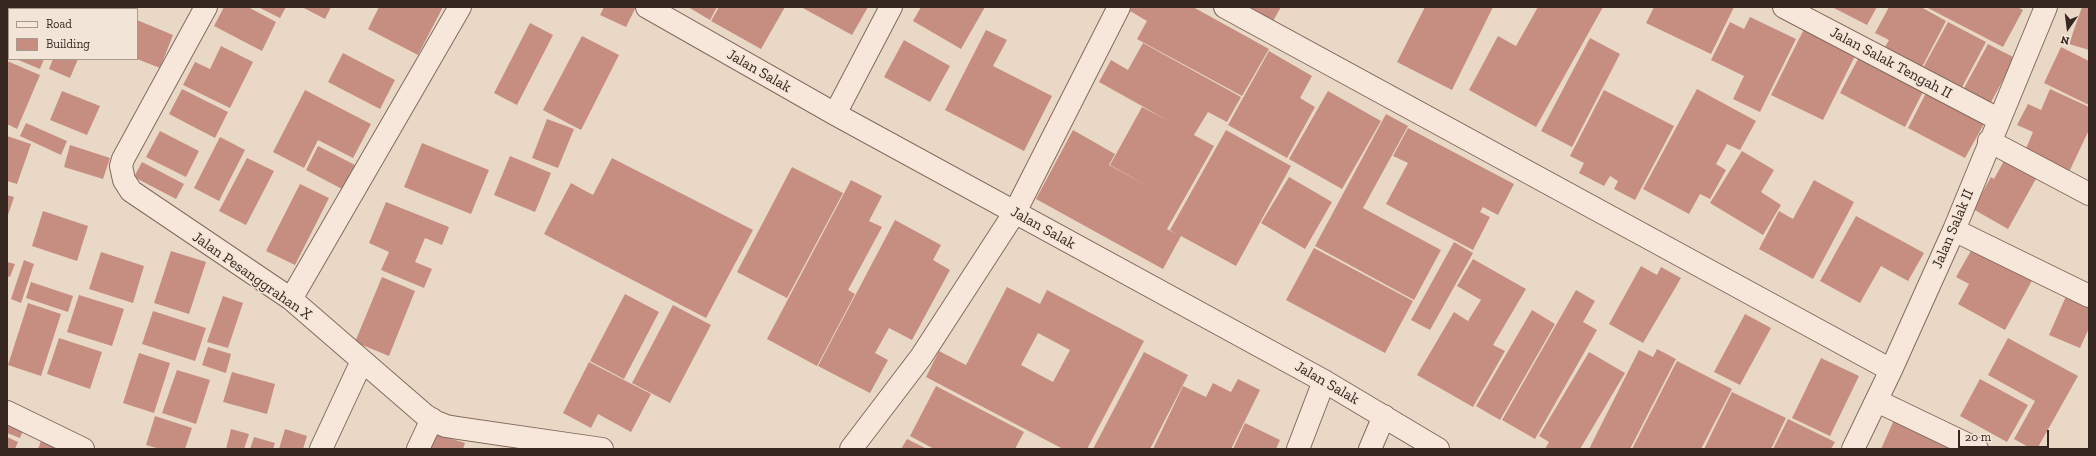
<!DOCTYPE html>
<style>
body{margin:0}
#map{position:relative;width:2096px;height:456px;overflow:hidden;background:#ead8c7;font-family:"Zilla Slab",serif}
canvas{display:block}
.frame{position:absolute;inset:0;border:8px solid #362620;pointer-events:none}
.legend{position:absolute;left:8px;top:8px;width:130px;height:52px;box-sizing:border-box;background:#f2e4d6;border:1px solid #a7988d;margin:0;padding:5px 7px;list-style:none;font-size:12px;color:#362620}
.legend li{display:flex;align-items:center;gap:8px;height:20px}
.legend b{width:20px;border:1px solid #a7988d}
.north{position:absolute;left:2048px;top:8px;width:40px;height:40px;-webkit-text-stroke:3px #f2e4d6;paint-order:stroke;rotate:194deg;font-size:11px;font-weight:700;line-height:16px;text-align:center;color:#362620}
.north::after{content:'';display:block;margin:auto;width:14px;height:18px;background:#362620;clip-path:polygon(50% 0,100% 100%,50% 72%,0 100%)}
.scale{position:absolute;left:1958px;top:430px;width:91px;height:18px;box-sizing:border-box;border:2px solid #362620;border-top:0;padding-left:5px;font-size:12px;line-height:14px;white-space:nowrap;color:#362620;-webkit-text-stroke:3px #f2e4d6;paint-order:stroke}
</style>
<div id="map">
<canvas width="2096" height="456"></canvas>
<div class="frame"></div>
<ul class="legend">
<li><b style="height:5px;background:#f6e7da"></b>Road</li>
<li><b style="height:11px;background:#c58e81"></b>Building</li>
</ul>
<div class="north">N</div>
<div class="scale">20 m</div>
</div>
<script>
const context = document.querySelector('canvas').getContext('2d');
context.lineJoin = 'round';
function paint(path, color) { context.fillStyle = color; context.fill(path, 'evenodd'); }
const shape = rows => new Path2D(rows.map(r => 'M' + r).join(''));
function strokePath(path, color, width, dash) { context.strokeStyle = color; context.lineWidth = width; context.lineCap = dash ? 'butt' : 'round'; context.setLineDash(dash || []); context.stroke(path); }
function label(font, color, halo, rows, align = 'center') {
  context.font = font + ' "Zilla Slab",serif'; context.lineWidth = 3; context.setLineDash([]); context.textBaseline = 'middle'; context.strokeStyle = halo; context.fillStyle = color; for (const [text, x, y, turn = 0] of rows) {
    context.save(); context.translate(x, y); context.rotate((+turn || 0) * Math.PI / 180); context.textAlign = isNaN(turn) ? turn : align; if (halo) context.strokeText(text, 0, 0); context.fillText(text, 0, 0); context.restore();
  }
}
paint(shape([
 [24,7,58,7,57,9,28,9],
 [224,7,248,7,276,22,262,51,214,26],
 [258,7,286,7,280,18],
 [302,7,331,7,325,19],
 [379,7,443,7,418,55,368,29],
 [604,7,636,7,626,27,600,15],
 [688,7,717,7,710,20],
 [719,7,785,7,761,49,711,21],
 [801,7,868,7,852,35],
 [921,7,985,7,961,49,913,21],
 [1132,7,1193,7,1269,49,1242,96,1137,39,1147,21,1130,11],
 [1245,7,1281,7,1273,21],
 [1425,7,1493,7,1452,90,1397,62],
 [1538,7,1603,7,1536,127,1469,90,1498,36,1516,46],
 [1654,7,1734,7,1711,54,1646,23],
 [1832,7,1877,7,1867,25],
 [1889,7,1921,7,1946,21,1922,67,1885,47,1889,40,1875,33],
 [1926,7,2017,7,2023,10,2003,47],
 [2082,7,2089,7,2089,50,2069,44],
 [1750,17,1796,39,1760,112,1733,99,1744,76,1711,60,1730,22,1744,29],
 [137,20,173,35,160,68,137,59],
 [1948,22,1986,42,1961,89,1923,68],
 [530,23,553,35,517,105,494,93],
 [1805,27,1857,52,1823,120,1771,95],
 [7,28,9,29,9,56,7,55],
 [986,30,1007,40,993,66,1052,96,1024,151,945,110],
 [582,36,619,55,581,130,543,110],
 [1590,38,1620,54,1572,147,1541,131],
 [904,40,950,66,930,102,884,77],
 [1143,43,1241,97,1227,122,1208,112,1194,135,1214,146,1167,229,1178,235,1170,230,1226,130,1291,166,1236,266,1181,236,1163,269,1036,199,1073,130,1115,154,1109,165,1153,189,1110,165,1142,107,1167,120,1099,82,1111,60,1128,70],
 [1988,44,2015,58,1990,104,1963,90],
 [221,46,253,62,230,108,183,85,195,62,210,69],
 [2061,47,2089,61,2089,105,2044,83],
 [1269,51,1312,76,1300,98,1315,107,1287,158,1228,125],
 [343,53,395,80,380,109,328,82],
 [1859,57,1924,90,1905,127,1840,93],
 [16,59,44,59,40,69],
 [53,59,78,59,70,78,49,69],
 [7,61,40,75,17,129,7,124],
 [182,89,228,112,215,138,169,114],
 [1697,89,1756,121,1740,150,1727,144,1716,164,1726,170,1710,199,1700,194,1689,214,1643,189],
 [2050,89,2089,107,2089,130,2069,172,2025,151,2033,132,2017,125,2028,104,2041,110],
 [305,90,371,124,353,158,318,140,304,168,273,152],
 [1604,90,1674,126,1635,200,1614,189,1618,181,1610,176,1604,186,1579,173,1584,163,1570,156],
 [62,91,100,106,87,135,50,120],
 [1328,91,1381,121,1342,189,1289,159],
 [1927,91,1985,122,1965,158,1908,128],
 [1386,114,1408,126,1363,208,1441,250,1414,300,1315,246],
 [547,119,574,129,558,168,532,158],
 [26,123,67,141,61,155,20,136],
 [1408,128,1514,184,1498,215,1483,207,1480,212,1490,217,1473,250,1386,204,1408,163,1393,156],
 [160,131,199,151,186,177,146,157],
 [7,136,31,144,17,184,7,181],
 [220,137,245,150,219,201,194,188],
 [422,143,489,170,471,214,404,187],
 [70,145,110,158,103,179,64,167],
 [318,146,355,165,342,189,306,170],
 [1742,151,1774,170,1761,192,1781,205,1763,235,1710,203],
 [510,156,551,173,535,212,494,195],
 [247,158,274,171,246,225,219,211],
 [612,158,753,230,706,318,544,234,571,183,593,195],
 [2005,159,2037,177,2008,229,1973,209,1991,177,1994,179],
 [142,162,184,184,176,199,134,177],
 [792,167,843,193,787,298,737,272],
 [1289,177,1332,202,1305,249,1261,223],
 [851,180,882,196,869,221,882,227,848,290,855,294,817,366,767,339],
 [1814,180,1854,202,1813,279,1759,249,1779,211,1793,219],
 [300,184,329,198,295,265,266,251],
 [7,195,14,197,7,218],
 [386,202,449,227,442,245,425,238,415,262,432,269,424,288,381,270,389,252,369,243],
 [43,211,88,226,77,261,32,246],
 [1856,216,1924,253,1908,281,1881,266,1860,303,1820,281],
 [895,220,941,245,933,260,950,270,912,340,889,328,875,353,888,360,870,393,818,366],
 [1454,242,1473,253,1430,330,1411,320],
 [1976,242,2035,275,2005,330,1958,304,1969,284,1956,277],
 [1314,248,1413,301,1385,353,1286,300],
 [171,251,206,262,189,314,154,303],
 [101,252,144,266,133,303,89,289],
 [1473,259,1526,289,1493,345,1505,351,1473,407,1417,375,1454,312,1468,321,1481,300,1457,286],
 [24,260,34,264,21,303,11,299],
 [7,262,15,264,10,277,7,276],
 [1641,266,1657,275,1661,267,1681,278,1643,343,1609,324],
 [382,277,415,291,389,356,355,342],
 [31,282,73,296,68,312,26,298],
 [1007,287,1040,304,1047,290,1144,341,1087,449,1063,449,926,377,939,351,966,365],
 [1038,333,1070,350,1053,382,1021,365],
 [1576,290,1595,301,1583,322,1597,330,1535,439,1502,420],
 [625,294,659,312,624,379,590,361],
 [2067,294,2089,304,2089,328,2080,348,2049,335],
 [79,295,124,309,112,346,67,332],
 [223,296,243,303,228,348,207,342],
 [28,303,61,314,41,376,8,365],
 [673,305,711,325,670,403,632,383],
 [1532,310,1555,324,1500,420,1476,406],
 [153,311,206,328,195,361,142,344],
 [1745,314,1771,328,1740,385,1714,372],
 [59,338,102,352,90,389,47,374],
 [2008,338,2078,376,2037,449,2032,449,2014,439,2035,401,1988,375],
 [208,347,231,354,226,373,202,365],
 [1657,349,1676,359,1630,449,1589,449,1639,350,1653,357],
 [1144,352,1188,375,1150,449,1093,449],
 [1589,352,1625,373,1580,449,1545,449,1549,442,1539,436],
 [139,353,170,363,154,413,123,403],
 [1821,358,1859,376,1830,436,1792,418],
 [1677,361,1732,389,1701,449,1632,449],
 [589,362,651,394,631,432,598,414,591,428,563,413],
 [177,370,210,380,196,424,162,413],
 [232,372,275,384,267,414,223,402],
 [1238,379,1260,390,1231,449,1153,449,1183,386,1206,397,1213,383,1231,392],
 [1980,379,2028,405,2007,442,1960,416],
 [936,386,1024,432,1015,449,934,449,910,436],
 [1732,392,1786,418,1771,449,1704,449],
 [155,416,192,428,185,449,160,449,146,445],
 [7,417,25,425,20,438,7,433],
 [1788,419,1835,442,1831,449,1773,449],
 [1894,420,1956,449,1881,449],
 [1245,423,1280,440,1276,449,1233,449],
 [231,429,249,434,244,449,226,449],
 [285,429,307,436,303,449,279,449],
 [432,433,465,443,463,449,427,449],
 [43,436,67,449,38,449],
 [7,437,18,442,15,449,7,449],
 [254,437,275,443,273,449,250,449],
 [907,439,927,449,901,449]
]), '#c58e81');
const minor = shape([
 [206,7,123,159,121,166,124,180,131,191,291,299,425,415,436,422,446,426,458,428,602,449],
 [647,7,835,114,1324,381,1438,449],
 [1225,7,1891,370],
 [1784,7,1998,119],
 [835,114,891,7],
 [1989,141,2089,194],
 [1954,230,2089,296],
 [291,299,460,7],
 [1877,401,1977,449],
 [7,412,83,449],
 [321,449,362,361],
 [418,449,432,419],
 [851,449,921,357,1015,212,1119,7],
 [1298,449,1324,381],
 [1370,449,1384,416],
 [1853,449,1891,370,1954,230,2046,7]
]);
strokePath(minor, '#846a5e', 24);
strokePath(minor, '#f6e7da', 22);
label('15px', '#362620', '#f2e4d6', [
 ["Jalan Salak Tengah II",1891,63,28],
 ["Jalan Salak",759,71,30],
 ["Jalan Salak",1043,228,29],
 ["Jalan Salak II",1953,229,-67],
 ["Jalan Pesanggrahan X",252,276,35],
 ["Jalan Salak",1327,383,30]
]);
</script>
